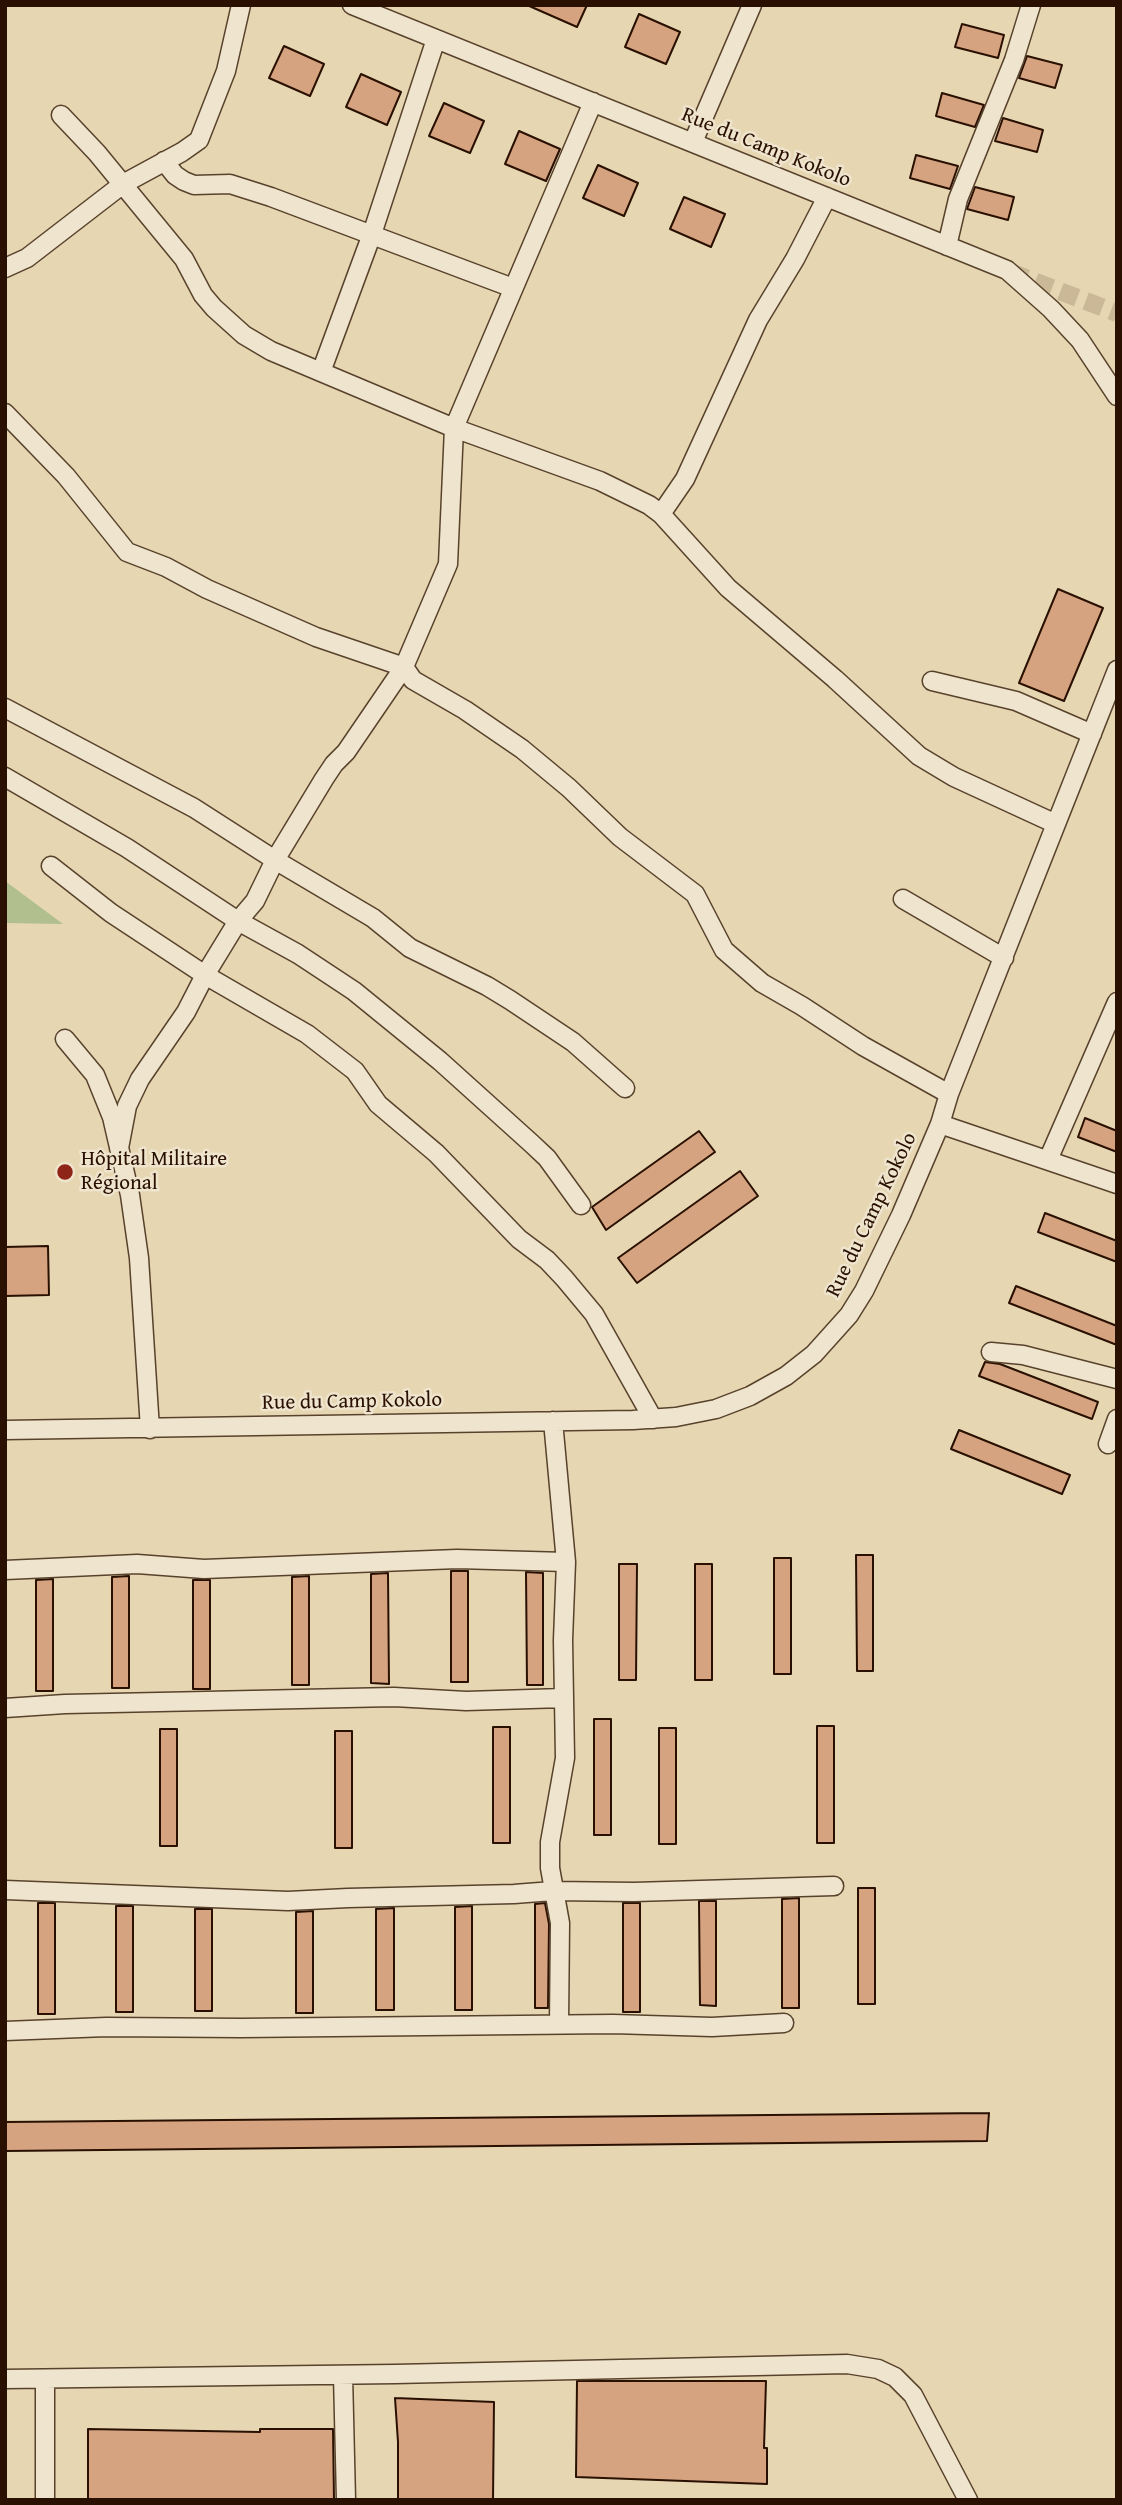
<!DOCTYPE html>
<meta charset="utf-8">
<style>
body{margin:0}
#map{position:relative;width:1122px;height:2505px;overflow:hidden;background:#e6d6b2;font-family:"Gentium Book Plus",serif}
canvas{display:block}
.frame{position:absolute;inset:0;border:7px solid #291000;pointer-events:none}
</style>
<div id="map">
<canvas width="1122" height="2505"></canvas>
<div class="frame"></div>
</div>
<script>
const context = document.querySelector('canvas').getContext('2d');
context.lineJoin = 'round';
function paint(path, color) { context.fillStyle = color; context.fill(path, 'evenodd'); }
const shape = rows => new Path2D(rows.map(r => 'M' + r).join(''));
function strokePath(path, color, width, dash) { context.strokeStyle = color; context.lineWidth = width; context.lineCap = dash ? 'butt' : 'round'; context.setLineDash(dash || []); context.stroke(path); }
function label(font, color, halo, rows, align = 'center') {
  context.font = font + ' "Gentium Book Plus",serif'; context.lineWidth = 5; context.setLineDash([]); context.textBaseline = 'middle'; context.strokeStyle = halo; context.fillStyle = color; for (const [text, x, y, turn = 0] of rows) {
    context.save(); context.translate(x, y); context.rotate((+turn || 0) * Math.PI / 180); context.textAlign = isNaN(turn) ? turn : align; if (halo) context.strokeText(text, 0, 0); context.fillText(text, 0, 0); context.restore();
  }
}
paint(shape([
 [5,881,63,924,5,923]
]), '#b1bf8f');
const building = shape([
 [527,5,587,5,577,27,527,5],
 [639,14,680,32,666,64,625,47,639,14],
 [962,24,1004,35,998,58,955,47,962,24],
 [284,46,324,64,310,96,269,78,284,46],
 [1027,56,1062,65,1055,88,1019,78,1027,56],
 [361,74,401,92,387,125,346,107,361,74],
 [942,93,984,105,975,127,936,116,942,93],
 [444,103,484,121,470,153,429,136,444,103],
 [1003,118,1043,130,1037,152,995,141,1003,118],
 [519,131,560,149,546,181,505,164,519,131],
 [916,155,958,166,950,189,910,178,916,155],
 [598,165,638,183,624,216,583,198,598,165],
 [975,187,1014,197,1008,220,967,209,975,187],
 [684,197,725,214,711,247,670,229,684,197],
 [1058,589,1103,608,1064,701,1019,683,1058,589],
 [1085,1118,1117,1131,1117,1152,1078,1137,1085,1118],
 [699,1131,715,1152,606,1230,592,1207,699,1131],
 [740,1171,758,1196,637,1283,618,1258,740,1171],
 [1045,1213,1117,1241,1117,1262,1038,1232,1045,1213],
 [48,1246,49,1295,5,1296,5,1247,48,1246],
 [1016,1286,1117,1326,1117,1345,1009,1303,1016,1286],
 [985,1362,1000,1364,1098,1402,1092,1419,979,1376,985,1362],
 [959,1430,1070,1475,1062,1494,951,1449,959,1430],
 [856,1555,873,1555,873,1671,857,1671,856,1555],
 [774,1558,791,1558,791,1674,774,1674,774,1558],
 [619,1564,637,1564,636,1680,619,1680,619,1564],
 [695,1564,712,1564,712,1680,695,1680,695,1564],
 [451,1571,468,1571,468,1682,451,1682,451,1571],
 [526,1572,543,1573,543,1685,527,1685,526,1572],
 [388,1573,389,1684,371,1683,371,1574,388,1573],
 [129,1576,129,1688,112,1688,112,1577,129,1576],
 [309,1576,309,1685,292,1685,292,1577,309,1576],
 [53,1579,53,1691,36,1691,36,1580,53,1579],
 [193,1580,210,1580,210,1689,193,1689,193,1580],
 [594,1719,611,1719,611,1835,594,1835,594,1719],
 [817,1726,834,1726,834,1843,817,1843,817,1726],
 [493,1727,510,1727,510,1843,493,1843,493,1727],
 [659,1728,676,1728,676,1844,659,1844,659,1728],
 [160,1729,177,1729,177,1846,160,1846,160,1729],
 [335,1731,352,1731,352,1848,335,1848,335,1731],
 [858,1888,875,1888,875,2004,858,2004,858,1888],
 [799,1898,799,2008,782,2008,782,1899,799,1898],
 [699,1901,716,1901,716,2006,700,2005,699,1901],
 [38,1903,55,1903,55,2014,38,2014,38,1903],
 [545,1903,549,1924,548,2008,535,2008,535,1904,545,1903],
 [623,1903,640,1903,640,2012,623,2012,623,1903],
 [116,1906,133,1906,133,2012,116,2012,116,1906],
 [472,1906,472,2010,455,2010,455,1907,472,1906],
 [394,1908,394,2010,376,2010,376,1909,394,1908],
 [195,1909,212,1909,212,2011,195,2011,195,1909],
 [313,1911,313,2013,296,2013,296,1912,313,1911],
 [989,2113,987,2141,5,2151,5,2122,989,2113],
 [577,2381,766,2381,764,2448,767,2448,767,2484,576,2477,577,2381],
 [395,2398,494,2402,493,2500,398,2500,398,2442,395,2398],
 [88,2429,260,2432,260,2429,333,2429,334,2500,88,2500,88,2429]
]);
paint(building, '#d6a380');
strokePath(building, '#291000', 2);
strokePath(shape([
 [1010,272,1117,313]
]), '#cab897', 18, [18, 9]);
const minor = shape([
 [352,5,1007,270,1051,309,1080,340,1117,396],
 [61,115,97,153,184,259,203,295,214,308,244,335,271,351,454,428,600,481,649,505,661,514,728,588,835,679,919,756,954,777,1056,824],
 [693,142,752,5],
 [164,161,175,175,184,181,194,185,230,184,271,197,513,288],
 [947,246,958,199,1014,60,1031,5],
 [5,268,27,258,123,184,182,152,199,140,226,71,241,5],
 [321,372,372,234,436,39],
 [5,413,66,476,127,552,166,567,207,589,316,637,404,667,413,680,465,710,522,749,569,788,620,837,695,894,724,950,762,983,802,1006,863,1046,949,1094],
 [661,514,685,479,758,320,795,259,827,197],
 [932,681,1016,701,1092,734],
 [5,708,194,808,275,860,373,918,410,948,487,986,510,1000,573,1042,625,1088],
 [5,777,127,848,238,921,298,954,354,991,440,1061,531,1143,547,1158,581,1205],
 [51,866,111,913,205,975,307,1034,355,1071,378,1104,436,1153,519,1239,547,1260,564,1278,594,1314,653,1419],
 [903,899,1004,958],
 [65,1039,95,1075,112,1117,130,1195,139,1258,150,1429],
 [940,1124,1117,1184],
 [119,1148,127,1106,140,1079,186,1012,205,975,238,921,255,901,275,860,324,779,334,764,346,752,404,667,448,564,454,428,593,102],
 [1048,1160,1117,1002],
 [991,1352,1023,1355,1117,1379],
 [553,1421,566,1562,563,1640,565,1758,550,1842,550,1868,560,1923,559,2024],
 [5,1430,633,1420,676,1417,716,1409,750,1396,786,1376,814,1354,849,1315,864,1291,901,1215,940,1124,949,1094,1117,670],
 [1108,1444,1117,1419],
 [5,1570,137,1564,204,1569,457,1559,566,1562],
 [5,1708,65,1704,394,1697,466,1701,563,1698],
 [5,1890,288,1901,348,1898,514,1894,553,1891,634,1892,834,1886],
 [5,2031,106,2027,241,2028,613,2024,712,2027,784,2023],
 [343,2375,346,2500],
 [5,2379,395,2374,847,2364,878,2369,895,2377,913,2395,968,2500],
 [45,2500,45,2379]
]);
strokePath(minor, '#58422c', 21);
strokePath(minor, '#efe4cd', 18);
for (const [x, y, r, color] of [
 [65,1172,9,"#8f2418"]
]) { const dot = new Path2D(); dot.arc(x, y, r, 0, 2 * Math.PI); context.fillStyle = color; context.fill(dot); strokePath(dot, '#efe4cd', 2.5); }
label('21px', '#291000', '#efe4cd', [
 ["Rue du Camp Kokolo",766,148,22],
 ["Rue du Camp Kokolo",872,1215,-64],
 ["Rue du Camp Kokolo",352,1402,-1]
]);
label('21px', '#291000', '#efe4cd', [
 ["Hôpital Militaire",81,1160],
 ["Régional",81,1184]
], 'left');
</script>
